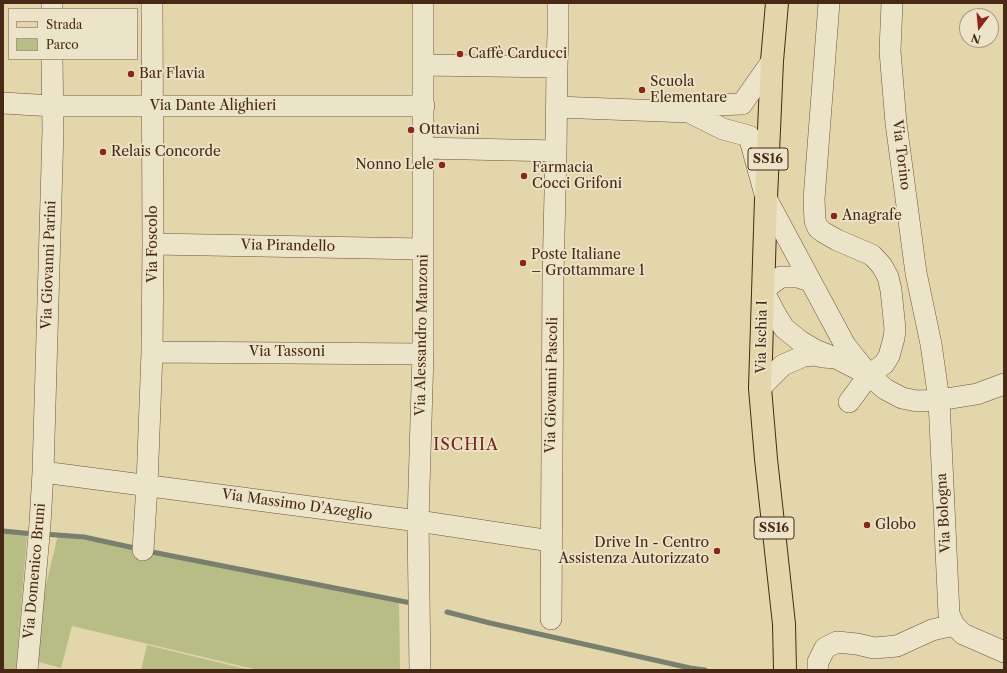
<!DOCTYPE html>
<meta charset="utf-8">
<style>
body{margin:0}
#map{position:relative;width:1007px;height:673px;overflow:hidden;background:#e2d6aa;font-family:"Libre Caslon Text",serif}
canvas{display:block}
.frame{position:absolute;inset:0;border:4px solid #492816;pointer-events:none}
.legend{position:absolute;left:8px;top:8px;width:130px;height:52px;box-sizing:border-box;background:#ece4c8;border:1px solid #ab9981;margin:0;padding:5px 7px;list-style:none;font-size:12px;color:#492816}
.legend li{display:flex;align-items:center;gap:8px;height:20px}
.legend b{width:20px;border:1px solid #ab9981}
.north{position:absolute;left:959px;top:8px;width:40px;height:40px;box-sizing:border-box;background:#ece4c8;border:1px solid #ab9981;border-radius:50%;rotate:196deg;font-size:11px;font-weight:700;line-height:16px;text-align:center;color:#492816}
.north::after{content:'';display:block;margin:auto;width:14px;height:18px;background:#8f2418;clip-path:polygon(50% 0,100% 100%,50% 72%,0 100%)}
</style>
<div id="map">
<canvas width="1007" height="673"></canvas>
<div class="frame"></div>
<ul class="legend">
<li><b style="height:5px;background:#e2d6aa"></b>Strada</li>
<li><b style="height:11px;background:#b8bc85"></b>Parco</li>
</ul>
<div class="north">N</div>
</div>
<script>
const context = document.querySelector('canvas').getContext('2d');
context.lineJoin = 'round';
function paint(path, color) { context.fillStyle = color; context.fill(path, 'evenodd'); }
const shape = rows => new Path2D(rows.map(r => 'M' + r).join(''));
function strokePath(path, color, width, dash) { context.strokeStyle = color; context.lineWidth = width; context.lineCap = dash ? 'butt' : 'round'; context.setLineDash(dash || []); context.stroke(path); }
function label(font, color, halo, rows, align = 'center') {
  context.font = font + ' "Libre Caslon Text",serif'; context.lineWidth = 3.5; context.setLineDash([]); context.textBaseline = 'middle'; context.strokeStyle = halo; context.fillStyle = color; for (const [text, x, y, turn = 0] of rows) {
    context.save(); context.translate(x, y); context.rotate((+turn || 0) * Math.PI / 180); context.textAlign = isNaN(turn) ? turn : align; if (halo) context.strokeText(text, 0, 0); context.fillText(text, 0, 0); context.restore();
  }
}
paint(shape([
 [3,531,27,533,16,670,3,670],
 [58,535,399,600,400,670,258,670,72,626,61,668,28,659],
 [147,645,250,670,141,670]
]), '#b8bc85');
strokePath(shape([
 [3,531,34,534],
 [44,534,84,537,139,549],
 [147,551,411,603],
 [447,612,490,623,690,668,705,670]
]), '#777f6e', 5);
const minor = shape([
 [52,3,52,9],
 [423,3,423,65],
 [829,3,814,199,815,221,818,228,823,232,837,240,872,255,882,266,888,277,891,290,895,329,894,338,889,356,884,364,869,375,849,402],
 [892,3,890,51,896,123,916,273,931,344,939,400,949,614,954,625,963,634,1004,652],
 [557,67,423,65,423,148,556,151,557,67,558,33,558,3],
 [3,103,53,106,424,106],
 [556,107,689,112,714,105,742,104,772,61],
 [689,112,723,129,749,136,766,198,845,345,869,375],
 [153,244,423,249],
 [810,281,798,277,781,277,763,290,776,315,784,328,800,341,815,350,828,355],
 [152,352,423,354],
 [760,388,783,365,804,356,815,355,823,357,836,358,869,375,885,389,902,398,917,401,939,400,977,394,1004,384],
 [43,472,418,521,551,541],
 [143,550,147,485,152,352,153,244,152,3],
 [551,619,553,277,556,151],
 [27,670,40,524,43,472,53,130,52,59],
 [420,670,418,521,423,354,423,148],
 [818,670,818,662,825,648,837,642,857,644,874,648,897,646,932,630,954,625]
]);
const major = shape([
 [777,3,772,61,766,198,760,388,766,459,784,624,785,670]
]);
strokePath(minor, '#6f543b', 22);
strokePath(major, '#492816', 24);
strokePath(minor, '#ece4c8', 21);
strokePath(major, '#e2d6aa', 22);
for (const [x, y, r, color] of [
 [460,54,4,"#8f2418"],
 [131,74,4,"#8f2418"],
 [642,90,4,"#8f2418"],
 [411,130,4,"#8f2418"],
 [103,152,4,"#8f2418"],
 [442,165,4,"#8f2418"],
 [524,176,4,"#8f2418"],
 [834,216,4,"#8f2418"],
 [523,263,4,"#8f2418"],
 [867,525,4,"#8f2418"],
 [717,551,4,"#8f2418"]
]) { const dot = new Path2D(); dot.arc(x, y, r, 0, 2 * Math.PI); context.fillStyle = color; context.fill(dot); strokePath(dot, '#ece4c8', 1.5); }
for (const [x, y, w] of [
 [768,159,40],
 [774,528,40]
]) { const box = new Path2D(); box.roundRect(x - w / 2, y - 11, w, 22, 3); context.fillStyle = '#ece4c8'; context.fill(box); strokePath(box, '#492816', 1); }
label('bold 13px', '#492816', null, [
 ["SS16",768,159],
 ["SS16",774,528]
]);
label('14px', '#492816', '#ece4c8', [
 ["Caffè Carducci",468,54],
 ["Bar Flavia",139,74],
 ["Scuola",650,82],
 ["Elementare",650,98],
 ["Ottaviani",419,130],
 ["Relais Concorde",111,152],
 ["Nonno Lele",434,165,"right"],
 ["Farmacia",532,168],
 ["Cocci Grifoni",532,184],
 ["Anagrafe",842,216],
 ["Poste Italiane",531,255],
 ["– Grottammare 1",531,271],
 ["Globo",875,525],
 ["Drive In - Centro",709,543,"right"],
 ["Assistenza Autorizzato",709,559,"right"]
], 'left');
label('14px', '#492816', '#ece4c8', [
 ["Via Dante Alighieri",213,106],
 ["Via Torino",901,155,83],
 ["Via Foscolo",153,244,-90],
 ["Via Pirandello",288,246,1],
 ["Via Giovanni Parini",49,265,-88],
 ["Via Alessandro Manzoni",422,335,-89],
 ["Via Ischia I",762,337,-89],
 ["Via Tassoni",287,352],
 ["Via Giovanni Pascoli",552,385,-89],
 ["Via Massimo D'Azeglio",297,505,8],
 ["Via Bologna",944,513,-93],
 ["Via Domenico Bruni",35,571,-85]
]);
context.letterSpacing = '1px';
label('16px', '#7a1f14', '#ece4c8', [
 ["ISCHIA",466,445]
]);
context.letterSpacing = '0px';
</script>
